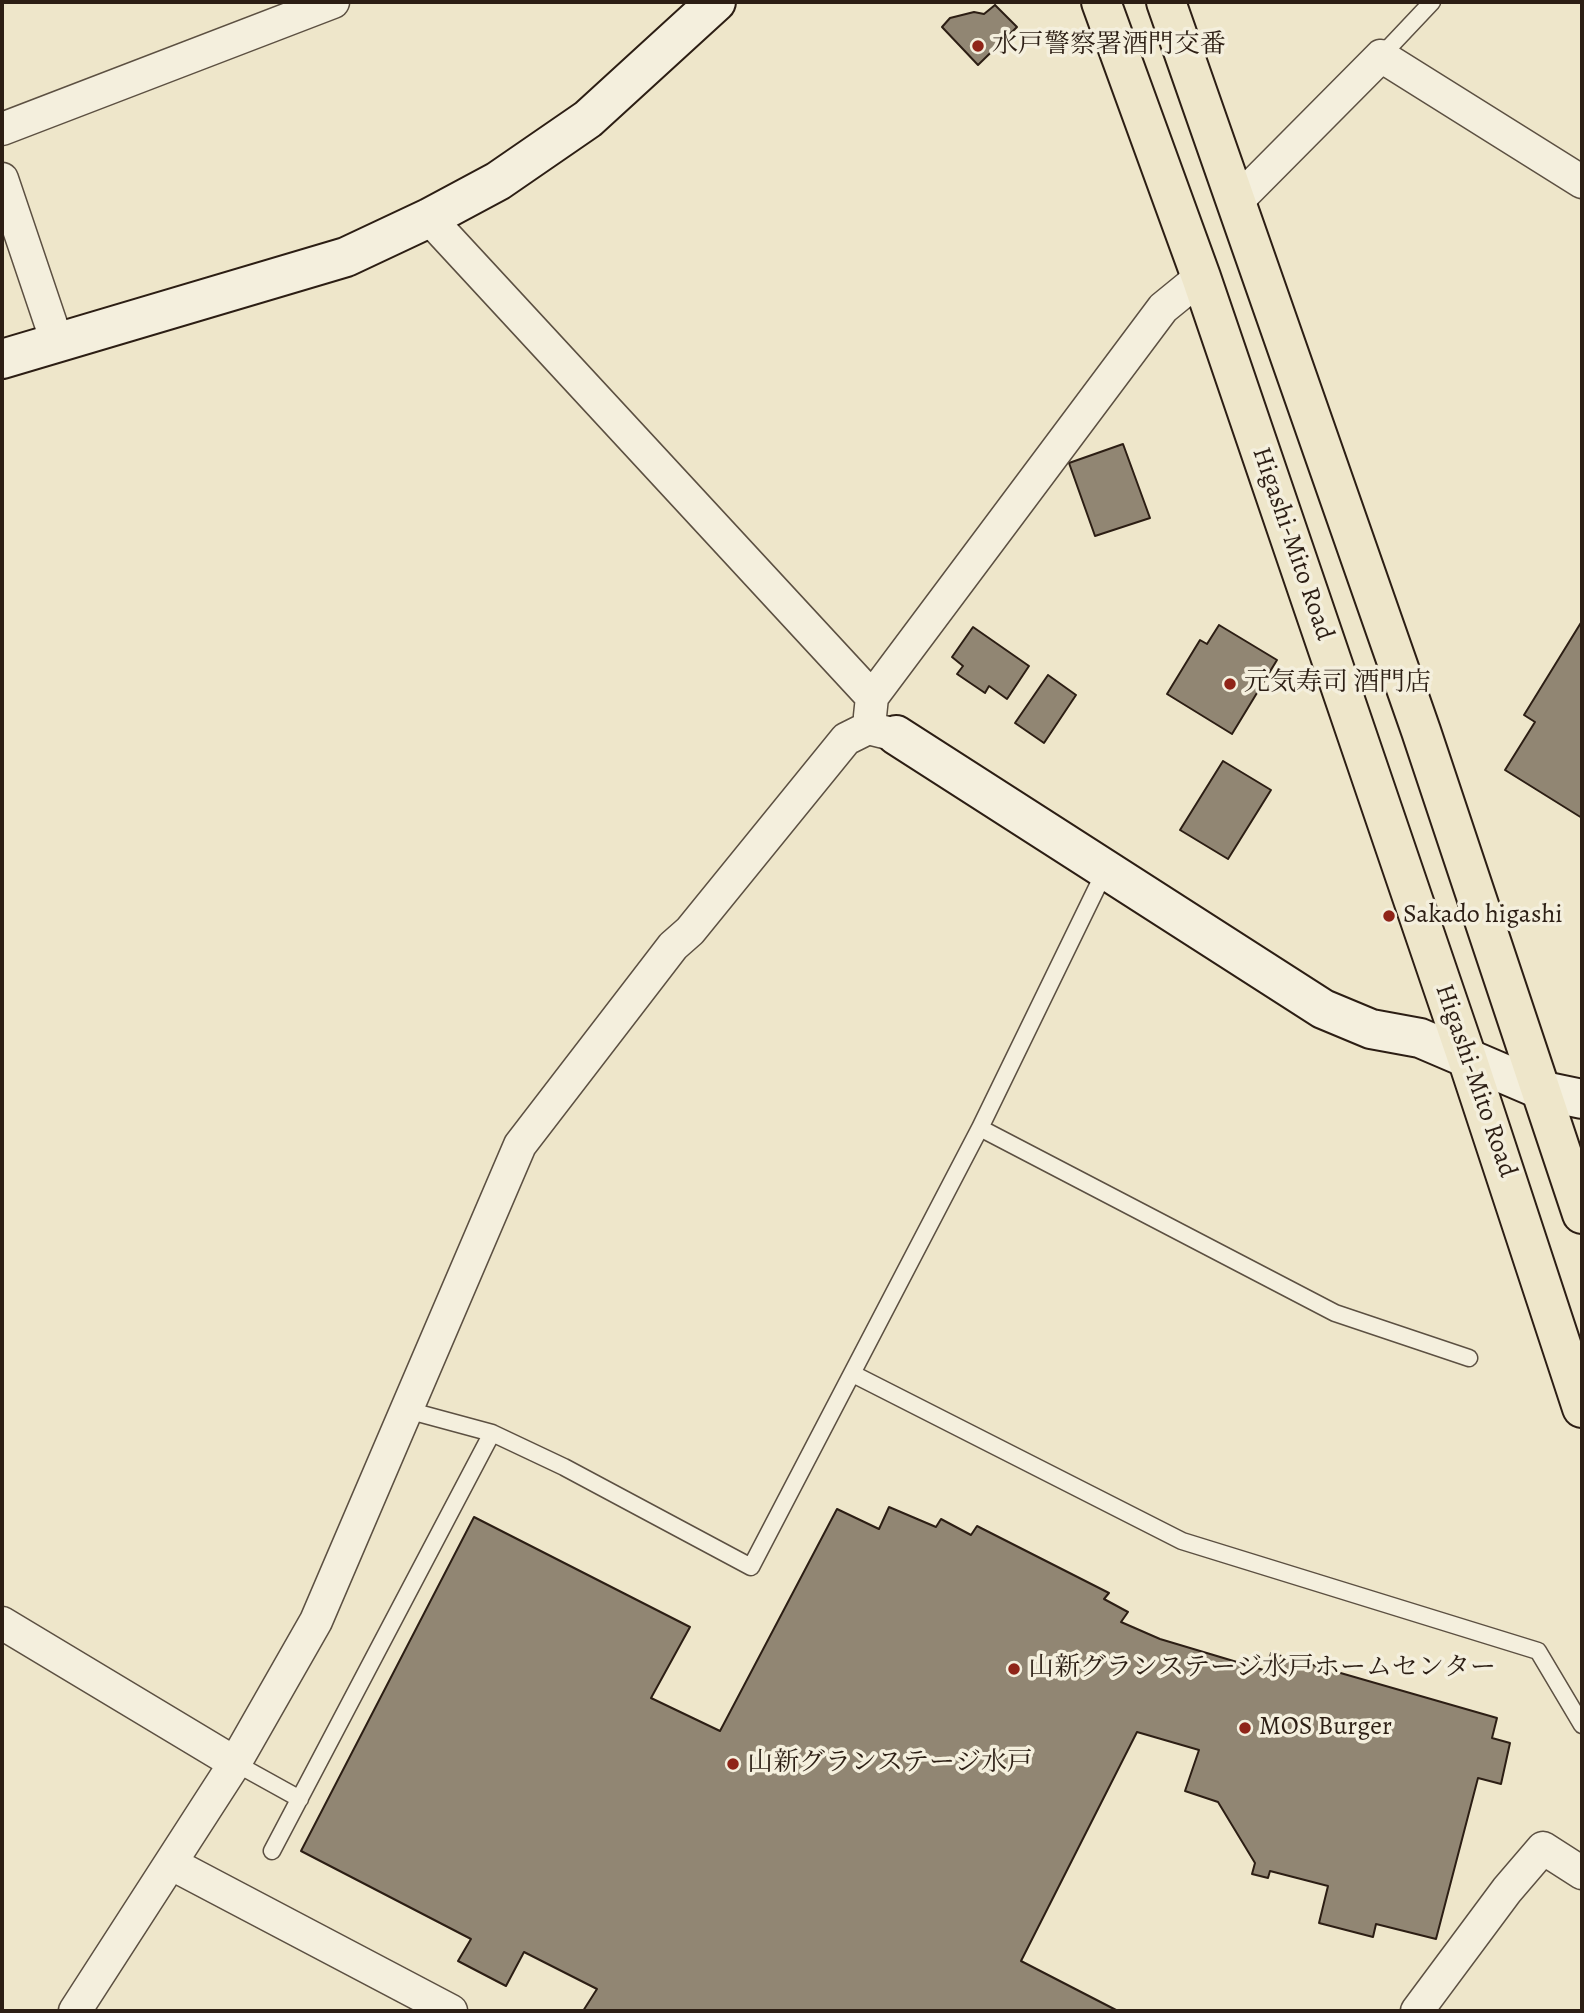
<!DOCTYPE html>
<meta charset="utf-8">
<style>
body{margin:0}
#map{position:relative;width:1584px;height:2013px;overflow:hidden;background:#eee6ca;font-family:Alegreya,serif}
canvas{display:block}
.frame{position:absolute;inset:0;border:4px solid #2c1e14;pointer-events:none}
</style>
<div id="map">
<canvas width="1584" height="2013"></canvas>
<div class="frame"></div>
</div>
<script>
const context = document.querySelector('canvas').getContext('2d');
context.lineJoin = 'round';
function paint(path, color) { context.fillStyle = color; context.fill(path, 'evenodd'); }
const shape = rows => new Path2D(rows.map(r => 'M' + r).join(''));
function strokePath(path, color, width, dash) { context.strokeStyle = color; context.lineWidth = width; context.lineCap = dash ? 'butt' : 'round'; context.setLineDash(dash || []); context.stroke(path); }
function label(font, color, halo, rows, align = 'center') {
  context.font = font + ' Alegreya,"Noto Serif JP",serif'; context.lineWidth = 7; context.setLineDash([]); context.textBaseline = 'middle'; context.strokeStyle = halo; context.fillStyle = color; for (const [text, x, y, turn = 0] of rows) {
    context.save(); context.translate(x, y); context.rotate((+turn || 0) * Math.PI / 180); context.textAlign = isNaN(turn) ? turn : align; if (halo) context.strokeText(text, 0, 0); context.fillText(text, 0, 0); context.restore();
  }
}
const building = shape([
 [995,5,1017,27,978,65,942,27,950,18,974,12,984,14,995,5],
 [1123,444,1150,518,1095,536,1069,463,1123,444],
 [1582,621,1582,818,1505,770,1535,722,1524,715,1582,621],
 [1219,625,1277,660,1232,734,1167,694,1200,640,1207,644,1219,625],
 [973,627,1029,666,1007,699,989,686,985,693,957,674,963,666,952,657,973,627],
 [1048,675,1076,695,1044,743,1015,723,1048,675],
 [1223,761,1271,790,1228,859,1180,830,1223,761],
 [889,1507,936,1527,941,1519,971,1535,977,1526,1109,1593,1104,1599,1128,1612,1121,1622,1160,1639,1267,1671,1271,1653,1497,1718,1492,1738,1510,1743,1501,1784,1478,1778,1436,1939,1376,1924,1373,1937,1319,1923,1328,1886,1270,1871,1268,1878,1252,1874,1255,1863,1218,1802,1185,1791,1199,1750,1137,1732,1021,1961,1118,2011,583,2011,597,1989,524,1952,506,1986,458,1961,471,1939,301,1851,474,1517,690,1627,651,1698,720,1731,837,1509,879,1529,889,1507]
]);
paint(building, '#918673');
strokePath(building, '#2c1e14', 2);
const lane = shape([
 [1381,56,1432,2],
 [980,1128,1335,1313,1469,1358],
 [853,1374,1182,1541,1538,1651,1582,1725],
 [407,1410,492,1433,564,1467,751,1567,980,1128,1105,871],
 [235,1763,300,1799],
 [272,1851,492,1433]
]);
const street = shape([
 [2,129,333,2],
 [2,179,57,342],
 [1237,201,1381,56,1582,182],
 [429,218,872,697],
 [870,716,872,697,1163,308,1201,277],
 [2,1623,235,1763],
 [172,1864,451,2011],
 [75,2011,235,1763,316,1621,520,1145,673,946,690,931,846,739,868,728,896,735],
 [1417,2011,1507,1890,1543,1848,1582,1873]
]);
const secondary = shape([
 [2,359,346,257,429,218,498,181,588,119,716,2],
 [896,735,1323,1009,1371,1029,1420,1038,1544,1091,1582,1099]
]);
const highway = shape([
 [1101,2,1201,277,1467,1058,1582,1408],
 [1166,2,1421,731,1582,1214]
]);
strokePath(lane, '#5c5042', 19);
strokePath(street, '#5c5042', 35);
strokePath(secondary, '#2c1e14', 42);
strokePath(highway, '#2c1e14', 42);
strokePath(lane, '#f4efdd', 16);
strokePath(street, '#f4efdd', 32);
strokePath(secondary, '#f4efdd', 38);
strokePath(highway, '#eee6ca', 38);
for (const [x, y, r, color] of [
 [978,46,7,"#8f2418"],
 [1230,684,7,"#8f2418"],
 [1389,916,7,"#8f2418"],
 [1014,1669,7,"#8f2418"],
 [1245,1728,7,"#8f2418"],
 [733,1764,7,"#8f2418"]
]) { const dot = new Path2D(); dot.arc(x, y, r, 0, 2 * Math.PI); context.fillStyle = color; context.fill(dot); strokePath(dot, '#f4efdd', 2.5); }
label('26px', '#2c1e14', '#f4efdd', [
 ["水戸警察署酒門交番",992,46],
 ["元気寿司 酒門店",1244,684],
 ["Sakado higashi",1403,916],
 ["山新グランステージ水戸ホームセンター",1028,1669],
 ["MOS Burger",1259,1728],
 ["山新グランステージ水戸",747,1764]
], 'left');
label('26px', '#2c1e14', '#f4efdd', [
 ["Higashi-Mito Road",1292,544,71],
 ["Higashi-Mito Road",1475,1081,71]
]);
</script>
